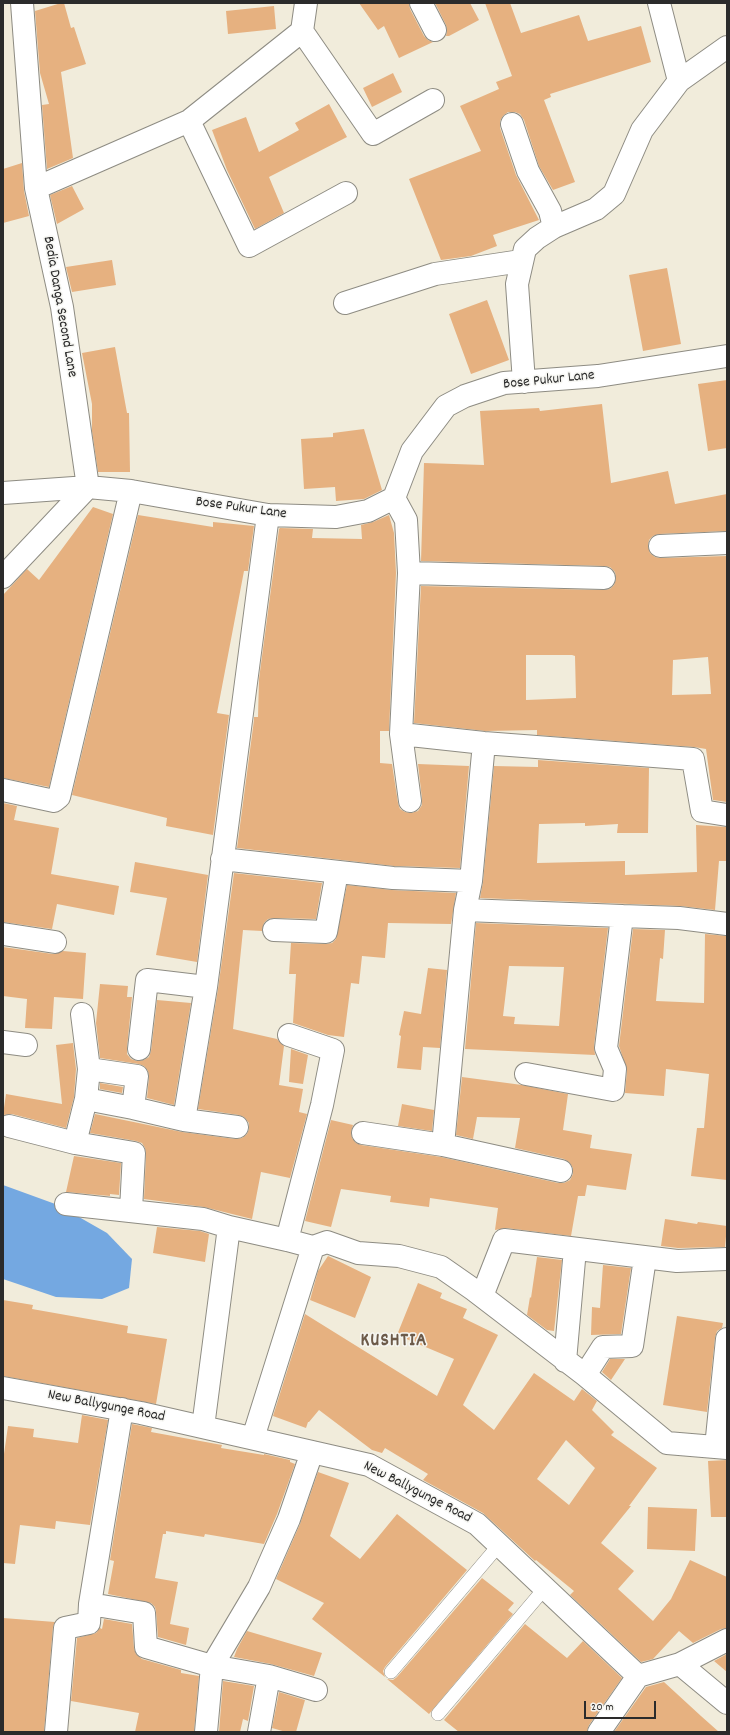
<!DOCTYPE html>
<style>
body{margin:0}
#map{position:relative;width:730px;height:1735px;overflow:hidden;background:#f1ecdb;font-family:Dekko,sans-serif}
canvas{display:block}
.frame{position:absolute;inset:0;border:4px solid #2b2b2b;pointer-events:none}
.scale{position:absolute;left:584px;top:1701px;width:72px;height:18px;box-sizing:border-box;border:2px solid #2b2b2b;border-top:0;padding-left:5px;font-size:12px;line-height:14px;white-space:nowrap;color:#2b2b2b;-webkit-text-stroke:3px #f6f6f2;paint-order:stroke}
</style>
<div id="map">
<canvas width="730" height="1735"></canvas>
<div class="frame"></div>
<div class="scale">20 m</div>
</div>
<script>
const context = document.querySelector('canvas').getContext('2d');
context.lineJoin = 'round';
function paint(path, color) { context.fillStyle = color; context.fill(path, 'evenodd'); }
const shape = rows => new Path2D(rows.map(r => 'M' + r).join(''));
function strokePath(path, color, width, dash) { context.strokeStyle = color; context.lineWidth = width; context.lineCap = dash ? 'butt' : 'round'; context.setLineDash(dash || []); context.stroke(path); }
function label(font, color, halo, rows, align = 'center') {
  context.font = font + ' Dekko,sans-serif'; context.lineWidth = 3; context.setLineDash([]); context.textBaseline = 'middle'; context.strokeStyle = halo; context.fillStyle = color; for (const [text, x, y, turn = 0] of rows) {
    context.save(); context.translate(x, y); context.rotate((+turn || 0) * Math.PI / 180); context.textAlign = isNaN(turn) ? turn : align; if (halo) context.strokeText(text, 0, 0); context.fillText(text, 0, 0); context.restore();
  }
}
paint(shape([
 [3,1185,58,1205,107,1233,132,1259,129,1288,102,1299,56,1297,3,1279]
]), '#74a8e1');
paint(shape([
 [61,3,64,3,71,28,74,27,86,64,61,72,73,158,47,169,42,105,49,104,40,73,35,11],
 [359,3,409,3,410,9,424,36,428,40,433,42,399,58,384,26,378,30],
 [435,3,470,3,479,20,449,36,446,36,447,31,446,25],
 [485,3,510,3,521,33,579,15,588,41,641,26,651,62,550,94,551,97,544,100,575,182,553,190,539,166,524,120,520,114,515,112,508,112,503,116,500,121,500,128,516,175,539,220,493,235,497,246,471,256,441,260,409,179,481,151,460,106,499,89,496,82,512,76],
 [274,6,276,29,228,34,226,11],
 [393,73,402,92,372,107,363,88],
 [329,104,347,137,269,177,284,213,255,229,227,170,212,130,246,117,259,152,299,130,295,123],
 [22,163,24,191,29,216,3,223,3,169],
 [72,186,84,209,57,224,50,195],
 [112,260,116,285,72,292,66,267],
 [667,268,681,344,643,351,629,275],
 [487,300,509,360,471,374,449,314],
 [115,347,127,413,129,413,130,472,98,472,92,431,92,404,82,353],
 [727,380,727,448,708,451,698,384],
 [602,404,611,483,668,471,675,504,727,494,727,531,659,534,653,536,649,540,648,546,650,553,655,557,660,558,727,556,727,802,713,800,706,749,694,747,537,735,537,730,485,731,414,723,421,586,604,590,610,589,614,585,616,579,615,572,610,567,604,566,421,561,424,463,484,465,480,411,539,408,540,411],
 [526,655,572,655,575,656,576,698,526,700],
 [708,657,711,694,672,695,673,660],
 [364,429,382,490,364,499,336,501,335,487,304,489,301,439,333,437,333,433],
 [93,507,113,514,49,787,3,778,3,595,27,569,39,580],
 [138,515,213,527,213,522,254,526,248,571,244,571,217,713,229,715,213,835,166,826,167,818,72,795],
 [389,515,394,533,396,573,389,731,380,731,380,763,392,764,398,803,400,809,405,812,411,813,418,811,422,805,422,799,418,764,469,766,460,868,394,866,237,848,254,720,254,717,258,717,259,679,279,529,280,528,313,529,312,538,362,539,361,525,373,522],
 [538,760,649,768,648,833,617,833,618,824,585,826,585,823,539,824,537,863,625,861,625,875,697,872,696,825,727,827,727,861,719,861,715,910,680,906,480,898,483,882,494,766,538,767],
 [3,803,17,806,14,820,59,828,51,874,119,886,114,915,57,904,52,929,3,922],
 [135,862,208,875,197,962,156,955,167,898,130,892],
 [234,873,322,883,316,919,274,918,268,919,264,923,262,931,243,930,233,1029,277,1039,284,1046,279,1085,303,1089,299,1112,307,1114,290,1178,261,1172,252,1219,204,1207,144,1199,146,1154,145,1148,142,1143,136,1141,90,1133,95,1114,182,1132,235,1139,242,1138,247,1134,249,1129,249,1123,244,1117,239,1115,198,1109,218,989],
 [347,885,392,890,456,893,451,924,388,923,385,958,362,956,359,984,351,983,344,1037,328,1035,293,1023,296,974,289,974,291,943,326,944,332,943,336,939],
 [476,923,608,928,594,1046,595,1055,465,1049],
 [509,966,564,967,559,1026,514,1024,515,1017,503,1016],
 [633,929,665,930,663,959,660,958,656,1001,704,1003,705,934,727,936,727,1180,691,1176,697,1128,704,1128,709,1074,666,1069,664,1096,625,1093,627,1070,619,1046],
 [3,947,53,954,63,951,86,953,83,999,54,997,52,1029,25,1028,27,999,3,996],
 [428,968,447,970,440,1048,423,1047,421,1070,397,1068,401,1036,399,1035,404,1011,421,1014],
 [100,984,128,986,127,997,132,997,127,1048,127,1054,131,1059,137,1061,144,1060,149,1057,151,1051,157,1000,191,1003,174,1105,147,1098,149,1077,148,1071,144,1066,139,1064,100,1058,96,1023],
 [73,1043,76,1069,74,1097,66,1128,12,1114,3,1115,6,1094,62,1104,56,1045],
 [291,1049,308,1055,303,1084,289,1082],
 [462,1077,522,1085,568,1094,563,1130,592,1135,590,1148,632,1154,626,1190,587,1185,585,1196,578,1196,571,1236,506,1228,495,1230,498,1208,430,1198,429,1207,390,1202,391,1196,341,1189,331,1227,305,1221,331,1120,353,1125,351,1132,352,1138,356,1143,361,1145,441,1157,558,1183,564,1183,570,1180,573,1174,573,1168,569,1162,564,1159,515,1148,520,1118,477,1117,473,1139,456,1135],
 [100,1083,123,1087,122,1093,100,1089],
 [402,1104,434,1110,432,1131,398,1126],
 [74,1156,121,1163,119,1195,110,1194,110,1196,66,1192],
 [665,1219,697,1224,698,1222,727,1226,725,1247,678,1248,661,1246],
 [157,1227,200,1231,209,1234,205,1262,153,1253],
 [328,1256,371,1277,355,1318,310,1300,318,1271],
 [537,1257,562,1260,554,1331,547,1330,527,1315,530,1297,531,1298],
 [603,1265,631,1268,621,1334,591,1335,592,1307,600,1308],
 [418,1283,442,1293,440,1298,467,1309,463,1318,498,1335,463,1405,494,1430,534,1373,574,1401,582,1389,597,1401,592,1410,614,1432,611,1435,657,1468,629,1506,631,1506,601,1543,634,1571,618,1589,653,1621,671,1599,690,1560,727,1577,727,1628,721,1629,693,1643,679,1631,653,1659,641,1662,570,1595,574,1591,536,1560,535,1561,483,1513,423,1480,428,1474,385,1448,382,1453,372,1450,319,1410,309,1422,308,1422,306,1428,273,1416,305,1314,437,1396,454,1359,397,1335],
 [566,1440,595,1468,569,1505,537,1479],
 [3,1300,33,1305,32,1309,128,1326,127,1333,167,1339,156,1404,3,1376],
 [677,1316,723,1323,722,1328,717,1331,715,1338,707,1412,663,1405],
 [610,1359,625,1359,611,1380,602,1372],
 [82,1415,108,1420,90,1525,56,1521,55,1529,20,1525,15,1564,3,1563,3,1461,8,1426,34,1429,33,1437,78,1443],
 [132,1424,152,1428,151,1432,222,1445,221,1448,264,1455,264,1454,290,1460,290,1462,295,1464,277,1514,264,1544,205,1534,204,1537,166,1531,166,1534,163,1534,155,1578,178,1582,170,1624,189,1628,186,1645,158,1637,156,1612,155,1607,151,1603,108,1594,114,1561,110,1560],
 [727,1460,727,1517,711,1517,708,1461],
 [318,1472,349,1483,330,1536,360,1559,397,1514,467,1570,385,1667,383,1671,385,1677,312,1619,324,1603,276,1579,300,1524],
 [648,1507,697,1509,695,1551,647,1549],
 [482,1578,514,1603,508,1610,513,1614,429,1714,387,1679,393,1680,397,1677],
 [3,1618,55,1622,53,1627,44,1732,3,1732],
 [104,1619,132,1624,134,1648,136,1654,142,1659,181,1670,181,1673,199,1676,194,1732,135,1732,139,1713,71,1701,77,1638,96,1633,100,1628,102,1629],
 [525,1624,567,1658,583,1641,622,1678,589,1725,587,1732,459,1732,444,1720],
 [247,1631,322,1653,314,1676,271,1664,234,1657,237,1649],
 [727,1654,727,1672,714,1661],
 [223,1681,254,1686,248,1721,243,1719,240,1732,219,1732],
 [664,1682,701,1716,719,1732,614,1732,646,1687],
 [279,1692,305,1700,296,1732,286,1732,272,1728]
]), '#e6b180');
const service = shape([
 [391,1672,499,1545],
 [438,1714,545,1588]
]);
const minor = shape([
 [421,3,435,30],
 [659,3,679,81],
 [302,31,373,134,433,100],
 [189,121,249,246,346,193],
 [512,124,528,171,550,211,554,227],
 [36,188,189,121,302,31,306,3],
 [345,303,435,274,521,261],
 [524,382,517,284,525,249,537,238,554,227,596,209,614,194,642,130,679,81,727,47],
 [3,493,88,487,131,491,268,515,336,517,368,511,394,498,412,451,446,406,465,396,504,383,598,376,727,356],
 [394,498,406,520,409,573,401,734,410,801],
 [660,546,727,543],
 [409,573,604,578],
 [3,577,88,487,62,307,36,188,22,3],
 [401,734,484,743,693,759,702,811,727,815],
 [484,743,471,881,465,910,622,916,606,1048,615,1069,613,1090,526,1074],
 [3,790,54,801,59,797,131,491],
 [222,859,393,878,471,881],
 [622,916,679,918,727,924],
 [274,930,326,932,337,872],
 [3,934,55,942],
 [82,1014,89,1069,137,1076,133,1108,184,1120,237,1127],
 [3,1042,26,1045],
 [139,1049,147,980,206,987],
 [86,1099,133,1108],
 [184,1120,206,987,268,515],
 [9,1126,75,1143,86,1099,89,1069],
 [363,1133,443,1145,561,1171],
 [75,1143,134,1153,131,1210],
 [443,1145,465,910],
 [66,1204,203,1219,229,1227],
 [287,1240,322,1105,333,1050,289,1035],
 [482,1296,504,1240,677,1261,727,1259],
 [565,1361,575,1249],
 [585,1375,603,1347,632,1346,645,1258],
 [3,1388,141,1413,369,1465,477,1524,638,1676],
 [122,1409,90,1604,144,1613,146,1647,212,1666,269,1676,316,1690],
 [203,1427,229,1227,287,1240,313,1247,327,1242,358,1253,399,1256,441,1267,474,1290,585,1375,667,1443,727,1448],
 [253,1438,313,1247],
 [716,1447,727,1339],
 [680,1664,727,1703],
 [638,1676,680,1664,727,1640],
 [56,1732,65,1628,89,1623,90,1604],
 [206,1732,212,1666,259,1587,289,1519,312,1452],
 [259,1732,269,1676],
 [599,1732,638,1676]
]);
strokePath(service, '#8e8c83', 14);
strokePath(minor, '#8e8c83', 24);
strokePath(service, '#fff', 13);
strokePath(minor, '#fff', 22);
label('15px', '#2b2b2b', '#f6f6f2', [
 ["Bedia Danga Second Lane",59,307,80],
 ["Bose Pukur Lane",549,381,-6],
 ["Bose Pukur Lane",241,509,8],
 ["New Ballygunge Road",106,1407,11],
 ["New Ballygunge Road",417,1493,27]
]);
context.letterSpacing = '1px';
label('bold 19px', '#6c5a49', '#f6f6f2', [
 ["KUSHTIA",394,1342]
]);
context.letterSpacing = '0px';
</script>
